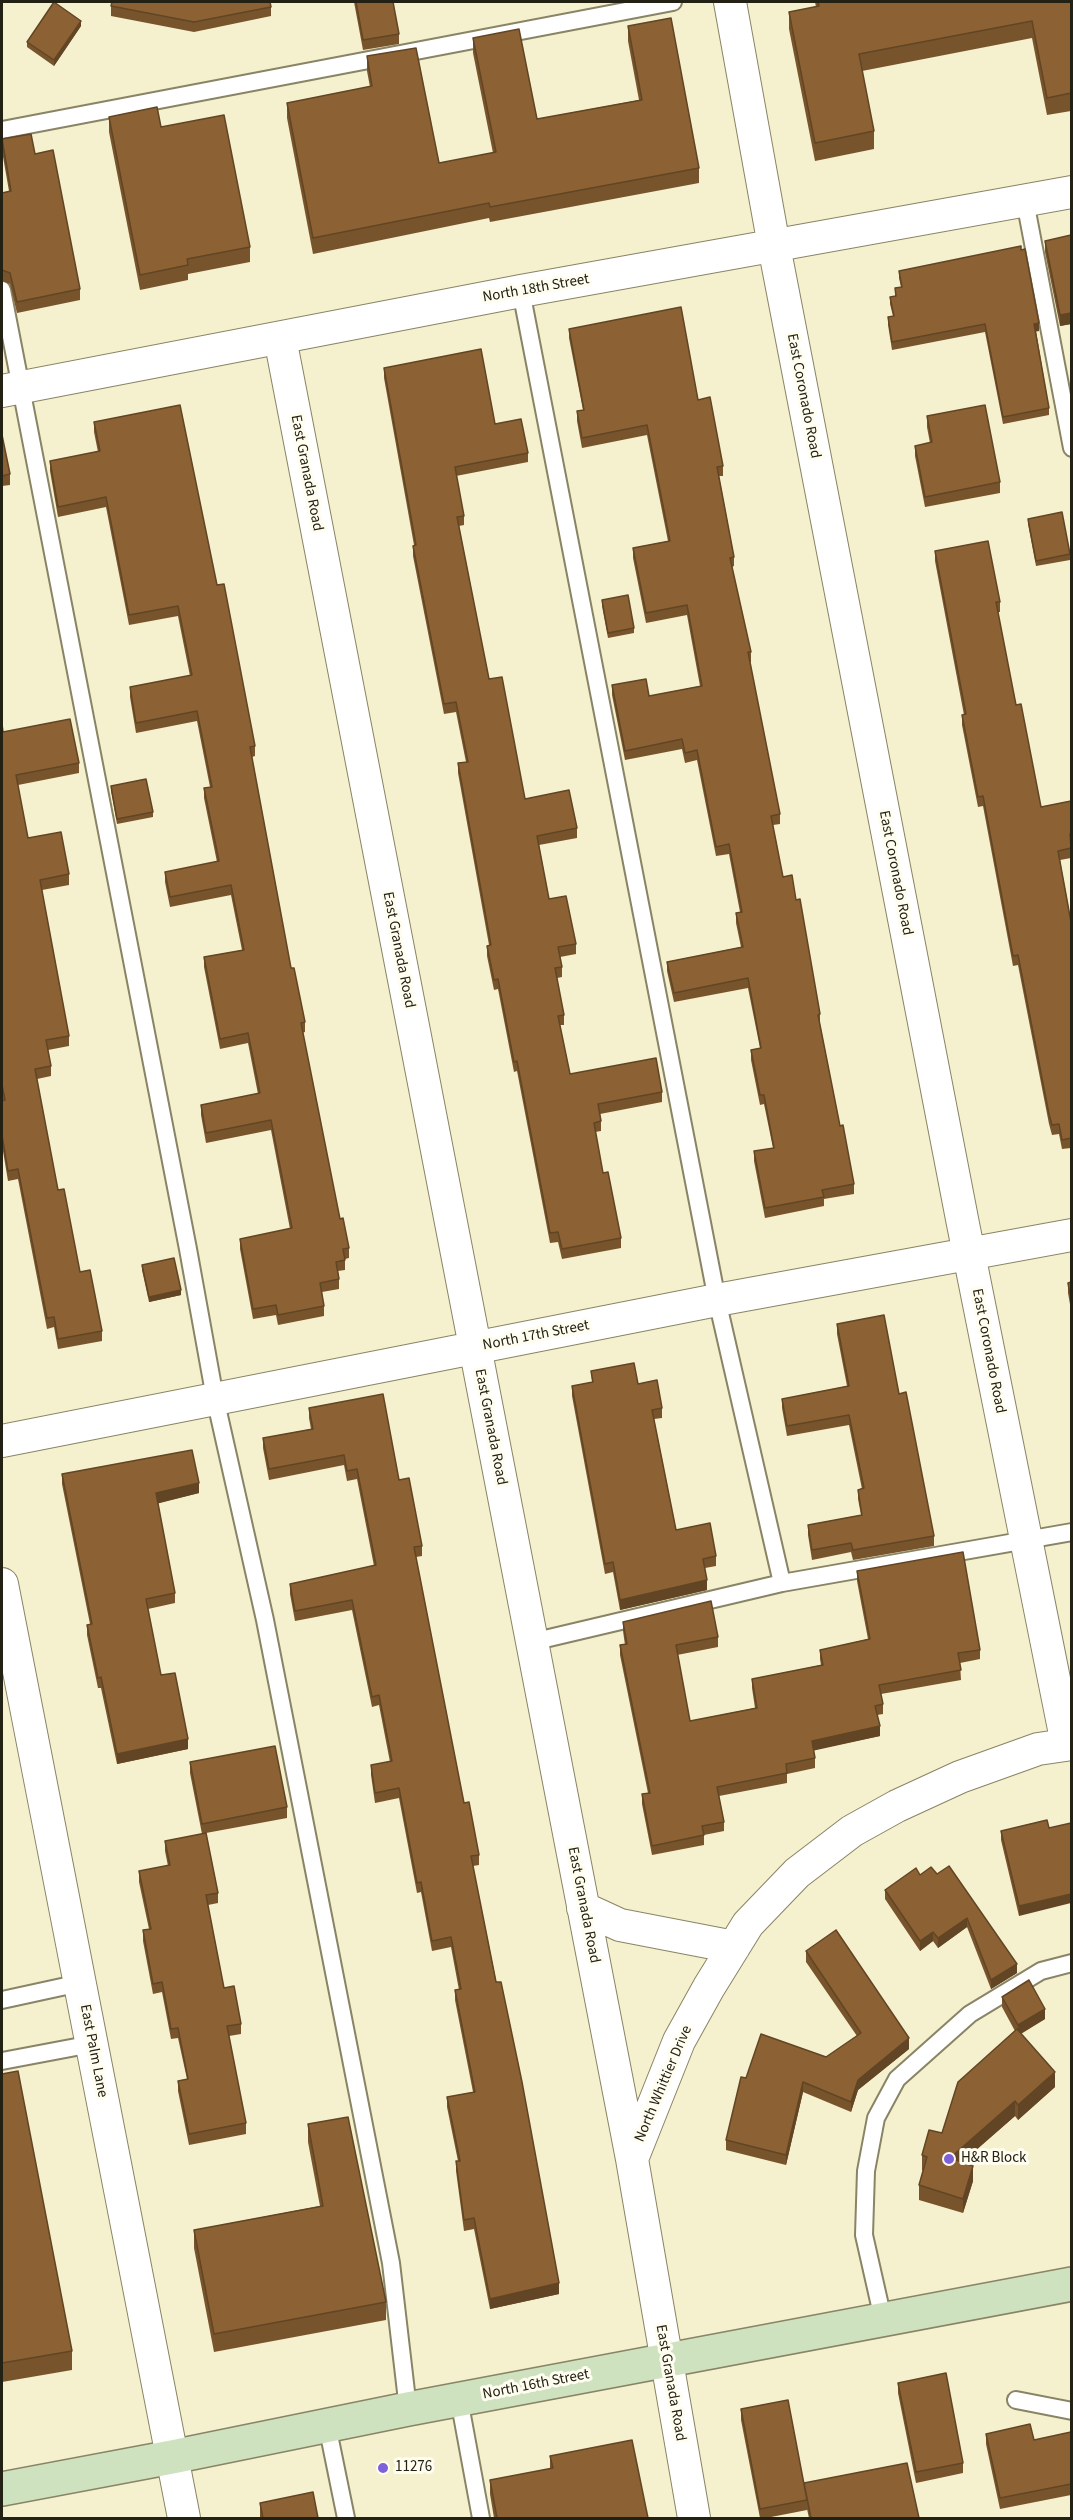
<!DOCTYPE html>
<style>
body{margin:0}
#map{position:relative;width:1073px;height:2520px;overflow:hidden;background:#f5f0cd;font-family:"Source Sans 3",sans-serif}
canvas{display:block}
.frame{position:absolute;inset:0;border:3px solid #232114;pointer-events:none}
</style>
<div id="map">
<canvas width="1073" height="2520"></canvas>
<div class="frame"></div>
</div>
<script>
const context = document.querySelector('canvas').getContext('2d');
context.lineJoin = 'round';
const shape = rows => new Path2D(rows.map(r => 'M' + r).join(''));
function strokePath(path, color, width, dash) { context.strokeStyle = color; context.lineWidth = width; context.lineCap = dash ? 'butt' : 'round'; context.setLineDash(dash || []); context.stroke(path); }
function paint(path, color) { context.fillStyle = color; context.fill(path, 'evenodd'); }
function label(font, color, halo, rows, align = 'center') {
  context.font = font + ' "Source Sans 3",sans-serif'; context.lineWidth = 6; context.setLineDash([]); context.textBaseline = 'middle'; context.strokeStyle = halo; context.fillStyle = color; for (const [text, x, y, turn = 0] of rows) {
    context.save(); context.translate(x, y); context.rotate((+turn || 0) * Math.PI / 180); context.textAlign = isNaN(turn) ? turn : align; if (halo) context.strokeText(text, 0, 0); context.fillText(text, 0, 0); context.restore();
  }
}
const service = shape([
 [2,130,673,2],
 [1025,201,1072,448],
 [2,290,188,1249,215,1398,265,1620,391,2263,408,2409],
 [521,291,717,1300,782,1583],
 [532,1642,782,1583,1072,1532],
 [2,2000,80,1983],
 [2,2061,92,2044],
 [883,2319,864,2235,866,2171,876,2118,897,2079,970,2014,1041,1971,1072,1963],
 [459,2399,481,2518],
 [1016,2400,1072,2411],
 [327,2425,346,2518]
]);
const minor = shape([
 [730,2,774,246,963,1224,1067,1744],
 [280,338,632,2159,694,2518],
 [2,391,521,291,1072,192],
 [2,1441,717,1300,1072,1235],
 [2,1584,184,2518],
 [583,1908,620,1925,734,1947],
 [632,2159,679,2041,709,1987,748,1924,797,1873,852,1831,897,1806,960,1777,1038,1749,1072,1744]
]);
const secondary = shape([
 [2,2489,172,2457,408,2409,1072,2284]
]);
strokePath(service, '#898465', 20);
strokePath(minor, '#898465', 34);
strokePath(secondary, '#898465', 36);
strokePath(service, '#fff', 16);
strokePath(minor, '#fff', 32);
strokePath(secondary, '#cfe2c0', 33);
paint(shape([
 [354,2,393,2,399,34,399,44,363,50],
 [815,2,1071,2,1071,111,1047,115,1032,38,862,71,874,131,874,149,815,161,789,29,789,12,816,7],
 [111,6,271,7,271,16,194,32,111,16],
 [81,26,54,66,27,47,27,42],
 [628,26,699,168,699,183,490,222,489,218,313,254,287,118,287,103,370,87,367,71,367,56,439,163,493,153,473,53,473,38,537,119,639,100,628,41],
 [109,117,161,127,250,247,250,262,188,274,188,280,140,290,109,132],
 [2,139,35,154,80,289,80,300,17,313,10,284,2,281,2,193,9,191,2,151],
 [1071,235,1071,324,1060,326,1045,252,1045,241],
 [899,271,1039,331,1036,331,1049,408,1049,415,1003,424,985,332,892,350,888,325,888,317,893,316,890,304,890,297,895,296,895,288,901,287,899,278],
 [569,329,698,400,723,466,723,476,719,476,734,557,734,566,732,567,751,652,751,662,750,662,780,814,780,824,773,825,783,877,820,1014,820,1024,840,1126,854,1184,854,1194,824,1199,824,1206,765,1218,754,1161,754,1151,773,1148,764,1104,760,1105,751,1060,751,1050,760,1048,748,988,674,1002,667,971,667,962,741,947,736,923,736,913,740,912,729,854,716,856,697,760,685,763,682,749,625,760,612,695,612,685,649,696,700,686,687,615,646,623,633,558,633,548,668,541,647,435,582,448,577,421,577,411,583,410,569,338],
 [384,368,495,424,528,453,528,462,456,476,464,516,464,525,459,526,489,679,525,799,577,828,577,838,539,845,549,899,576,944,576,954,560,957,562,967,562,977,557,978,564,1015,564,1025,560,1025,570,1074,662,1092,662,1102,600,1114,601,1121,601,1131,595,1132,603,1173,621,1238,621,1248,562,1259,558,1242,550,1243,517,1071,514,1072,498,989,494,990,487,956,487,946,489,945,458,773,458,763,466,762,456,712,444,714,413,556,413,546,414,545,384,378],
 [927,416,1000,482,1000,493,925,507,915,456,915,446,930,443,927,427],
 [94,422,217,585,255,746,255,756,252,757,291,968,305,1022,305,1032,302,1033,340,1219,349,1248,349,1258,345,1259,345,1270,338,1271,339,1279,339,1289,322,1292,324,1306,324,1316,278,1325,276,1315,253,1319,240,1249,240,1239,290,1229,271,1130,206,1143,201,1115,201,1105,258,1094,248,1043,220,1049,204,967,204,957,242,950,231,895,170,907,165,882,165,872,217,862,204,798,204,788,210,787,197,721,136,733,130,697,130,687,190,676,178,616,129,625,106,507,58,517,50,471,50,461,98,452,94,432],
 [2,435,10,474,10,485,2,486],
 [1028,519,1070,554,1070,560,1036,566,1028,524],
 [935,551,1000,602,1000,612,998,612,1016,705,1041,807,1071,801,1071,858,1060,860,1071,921,1071,1150,1071,1148,1062,1149,1059,1134,1052,1135,1049,1124,1018,965,1013,966,983,806,978,807,962,725,962,715,964,715,935,561],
 [602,600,634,628,634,633,608,638,602,606],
 [2,724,3,732,79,763,79,773,18,785,28,838,69,874,69,885,42,890,69,1036,69,1046,48,1050,51,1066,51,1076,37,1079,58,1190,80,1272,102,1331,102,1341,58,1349,54,1327,47,1329,18,1179,8,1181,2,1145,2,1101,3,1101,2,1095],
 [111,786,153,812,153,817,117,824,111,791],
 [142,1265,181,1295,149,1302,142,1270],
 [1071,1282,1071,1310,1068,1293,1068,1283],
 [837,1324,899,1394,934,1536,934,1546,853,1560,851,1552,812,1560,808,1535,808,1525,861,1515,858,1499,858,1490,862,1489,849,1425,787,1436,782,1408,782,1399,847,1386,837,1334],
 [591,1371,638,1384,662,1408,662,1418,654,1419,676,1530,716,1556,716,1566,705,1568,707,1590,620,1610,613,1572,605,1574,572,1396,572,1386,592,1382],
 [309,1408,399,1480,422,1546,422,1556,416,1557,464,1803,479,1855,479,1865,473,1866,559,2294,490,2309,474,2229,464,2231,456,2171,456,2161,458,2161,447,2107,447,2097,473,2092,455,2000,455,1990,459,1990,451,1947,432,1951,421,1892,417,1893,399,1798,375,1803,371,1775,371,1765,390,1762,379,1705,372,1707,352,1610,295,1621,290,1594,290,1584,374,1566,357,1479,347,1481,344,1465,269,1480,263,1448,263,1438,311,1429,309,1418],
 [62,1474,199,1493,158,1503,175,1593,175,1603,148,1609,161,1675,188,1749,117,1764,101,1688,98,1688,87,1635,87,1625,90,1624,62,1484],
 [857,1571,980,1650,980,1659,960,1663,961,1680,881,1694,883,1704,883,1714,877,1715,880,1736,813,1750,815,1758,815,1768,787,1774,787,1783,719,1796,724,1822,724,1831,704,1835,704,1845,652,1855,642,1804,642,1794,648,1793,620,1655,620,1645,625,1645,623,1631,623,1622,718,1637,718,1647,677,1655,690,1721,755,1708,752,1688,752,1679,821,1665,820,1659,820,1650,868,1639,857,1581],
 [190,1762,287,1807,287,1818,206,1833,218,1893,218,1903,208,1905,224,1988,241,2024,241,2034,229,2036,246,2123,246,2134,189,2145,178,2091,178,2081,187,2079,178,2038,171,2039,162,1992,153,1994,143,1941,143,1930,149,1929,139,1882,139,1871,168,1866,165,1851,165,1841,202,1834,190,1773],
 [1049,1828,1019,1916,1001,1840,1001,1831],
 [937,1874,1017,1973,991,1989,967,1927,938,1948,933,1941,920,1951,885,1899,885,1890,920,1875],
 [806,1951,909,2049,858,2090,851,2112,803,2092,786,2165,726,2150,726,2140,746,2078,826,2057,857,2036,806,1962],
 [1071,1994,1071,2012,1070,2005,1070,1995],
 [1002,1997,1045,2019,1021,2034,1055,2087,1018,2120,1015,2116,962,2162,973,2181,963,2213,919,2200,919,2185,923,2171,922,2170,922,2155,942,2133,1015,2031,1002,2007],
 [2,2074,72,2351,72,2370,2,2382],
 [308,2124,386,2302,386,2320,214,2352,194,2248,194,2230,320,2206,308,2142],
 [898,2383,963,2463,963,2473,916,2483,898,2393],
 [741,2409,804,2484,919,2518,809,2518,807,2509,807,2510,766,2518,760,2518,741,2420],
 [1071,2432,1071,2495,1000,2509,986,2444,986,2434,1034,2440],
 [550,2456,648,2518,494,2518,490,2494,490,2480,550,2469],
 [260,2503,318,2518,260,2518]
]), '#78542d');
paint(shape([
 [81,21,81,26,54,66,54,60],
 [1071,313,1071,324,1060,326,1060,315],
 [1039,323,1039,331,1034,332,1034,324],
 [181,1290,181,1295,149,1302,149,1297],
 [199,1483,199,1493,156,1504,156,1493],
 [707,1580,707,1590,620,1610,620,1600],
 [880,1726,880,1736,812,1751,812,1741],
 [188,1739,188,1749,117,1764,117,1754],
 [1071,1894,1071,1903,1019,1916,1019,1906],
 [967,1918,967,1927,938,1948,938,1938],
 [933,1932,933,1941,920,1951,920,1941],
 [1017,1964,1017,1973,991,1989,991,1980],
 [1045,2009,1045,2019,1018,2035,1018,2025],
 [909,2038,909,2049,858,2090,851,2112,851,2102,858,2080],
 [1055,2072,1055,2087,1018,2120,1018,2105],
 [803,2082,803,2092,786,2165,786,2155],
 [1015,2101,1015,2116,950,2173,950,2158],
 [973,2166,973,2181,963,2213,963,2199],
 [559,2283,559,2294,490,2309,490,2299]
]), '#624524');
const building = shape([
 [54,2,81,21,54,60,27,42,54,2],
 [112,2,270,2,271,7,194,22,111,6,112,2],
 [356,2,393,2,399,34,363,40,356,2],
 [818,2,1071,2,1071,93,1047,98,1032,21,859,54,874,131,815,143,789,12,819,6,818,2],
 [671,18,699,168,490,207,489,203,313,238,287,103,372,86,367,56,416,48,439,163,496,152,473,38,519,29,537,119,642,100,628,26,671,18],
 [157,107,161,127,224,115,250,247,187,259,188,265,140,275,109,117,157,107],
 [31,134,35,154,53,150,80,289,17,302,10,273,2,270,2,193,11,191,2,139,31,134],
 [1071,235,1071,313,1060,315,1045,241,1071,235],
 [1021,246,1021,250,1025,249,1039,323,1034,324,1049,408,1003,417,985,324,892,342,888,317,894,316,890,297,896,296,895,288,902,287,899,271,1021,246],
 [681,307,698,400,710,397,723,466,717,467,734,557,730,558,751,652,748,652,780,814,771,816,783,877,792,875,796,900,800,899,820,1014,818,1015,840,1126,843,1125,854,1184,822,1190,824,1197,765,1208,754,1151,774,1148,764,1095,760,1095,751,1050,761,1048,748,978,674,993,667,962,743,947,736,913,742,912,729,844,716,847,697,750,685,753,682,739,625,751,612,685,646,679,649,696,702,686,687,605,646,613,633,548,670,541,647,425,582,438,577,411,584,410,569,329,681,307],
 [481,349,495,424,521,419,528,453,455,467,464,516,457,517,489,679,502,677,525,799,569,790,577,828,537,836,549,899,566,896,576,944,558,947,562,967,555,968,564,1015,558,1016,570,1074,656,1058,662,1092,598,1104,601,1121,594,1123,603,1173,608,1172,621,1238,562,1249,558,1232,550,1233,517,1061,514,1062,498,979,494,980,487,946,491,945,458,763,468,762,456,702,444,704,413,546,416,545,384,368,481,349],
 [180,405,217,585,224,584,255,746,250,747,291,968,294,968,305,1022,301,1023,340,1219,343,1218,349,1248,343,1249,345,1260,336,1262,339,1279,320,1283,324,1306,278,1315,276,1305,253,1309,240,1239,292,1228,271,1120,206,1133,201,1105,260,1093,248,1033,220,1039,204,957,244,950,231,885,170,897,165,872,219,861,204,788,212,787,197,711,136,723,130,687,192,675,178,606,129,615,106,497,58,507,50,461,100,451,94,422,180,405],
 [985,405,1000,482,925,497,915,446,932,442,927,416,985,405],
 [2,435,10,474,2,476,2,435],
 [1062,512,1070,554,1036,561,1028,519,1062,512],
 [988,541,1000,602,996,602,1016,705,1021,704,1041,807,1071,801,1071,834,1070,834,1071,848,1058,851,1071,922,1071,1140,1071,1138,1062,1140,1059,1124,1052,1125,1049,1114,1018,955,1013,956,983,796,978,797,962,715,966,714,935,551,988,541],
 [628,595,634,628,608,633,602,600,628,595],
 [70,719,79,763,16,775,28,838,61,832,69,874,40,880,69,1036,46,1040,51,1066,35,1069,58,1190,64,1189,80,1272,90,1270,102,1331,58,1339,54,1317,47,1318,18,1169,8,1171,2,1135,2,1101,5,1100,2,1085,2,724,3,732,70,719],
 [146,779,153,812,117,819,111,786,146,779],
 [174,1258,181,1290,149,1297,142,1265,174,1258],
 [1071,1282,1071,1300,1068,1283,1071,1282],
 [884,1315,899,1394,906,1392,934,1536,853,1550,851,1543,812,1550,808,1525,862,1515,858,1490,864,1488,849,1415,787,1426,782,1399,849,1386,837,1324,884,1315],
 [634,1363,638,1384,657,1380,662,1408,652,1410,676,1530,710,1523,716,1556,703,1559,707,1580,620,1600,613,1562,605,1564,572,1386,593,1382,591,1371,634,1363],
 [383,1394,399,1480,409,1478,422,1546,414,1547,464,1803,469,1802,479,1855,471,1856,496,1982,501,1982,522,2082,559,2283,490,2299,474,2218,464,2220,456,2161,460,2161,447,2097,475,2092,455,1990,461,1989,451,1937,432,1941,421,1882,417,1883,399,1788,375,1793,371,1765,392,1761,379,1695,372,1697,352,1600,295,1611,290,1584,376,1565,357,1469,347,1471,344,1455,269,1469,263,1438,313,1429,309,1408,383,1394],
 [192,1450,199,1483,156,1493,175,1593,146,1599,161,1675,175,1673,188,1739,117,1754,101,1677,98,1678,87,1625,92,1624,62,1474,192,1450],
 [963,1552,980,1650,958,1653,961,1670,879,1685,883,1704,875,1706,880,1726,812,1741,815,1758,786,1764,787,1773,717,1787,724,1822,702,1826,704,1835,652,1846,642,1794,650,1793,620,1645,627,1644,623,1622,711,1601,718,1637,676,1645,690,1721,757,1708,752,1679,823,1665,820,1650,870,1639,857,1571,963,1552],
 [275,1746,287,1807,202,1824,190,1762,275,1746],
 [1047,1820,1049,1828,1071,1823,1071,1894,1019,1906,1001,1831,1047,1820],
 [206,1833,218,1893,206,1895,224,1988,234,1986,241,2024,227,2026,246,2123,189,2134,178,2081,188,2079,178,2028,171,2029,162,1982,153,1984,143,1930,151,1929,139,1871,170,1865,165,1841,206,1833],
 [949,1866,1017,1964,991,1980,967,1918,938,1938,933,1932,920,1941,885,1890,916,1868,920,1875,931,1867,937,1874,949,1866],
 [836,1930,909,2038,858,2080,851,2102,803,2082,786,2155,726,2140,741,2077,746,2078,761,2034,826,2057,861,2033,806,1951,836,1930],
 [1029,1980,1045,2009,1018,2025,1002,1997,1029,1980],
 [1017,2029,1055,2072,1018,2105,1015,2101,950,2158,973,2166,963,2199,919,2185,927,2157,922,2155,929,2130,942,2133,958,2082,1017,2029],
 [18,2071,72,2351,2,2363,2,2074,18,2071],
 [348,2117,386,2302,214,2334,194,2230,323,2206,308,2124,348,2117],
 [946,2373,963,2463,916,2472,898,2383,946,2373],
 [788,2400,807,2500,760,2509,741,2409,788,2400],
 [1030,2424,1034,2440,1071,2432,1071,2484,1000,2498,986,2434,1030,2424],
 [632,2440,648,2518,497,2518,490,2480,553,2468,550,2456,632,2440],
 [907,2463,919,2518,811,2518,804,2483,907,2463],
 [313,2492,318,2518,263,2518,260,2503,313,2492]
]);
paint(building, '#8c6234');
strokePath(building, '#624524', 1.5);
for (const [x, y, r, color] of [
 [949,2159,6,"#7e60db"],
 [383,2468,6,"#7e60db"]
]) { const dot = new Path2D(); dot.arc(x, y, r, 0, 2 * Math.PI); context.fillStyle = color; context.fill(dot); strokePath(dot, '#fefdef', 2); }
label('15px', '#232114', '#fefdef', [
 ["North 18th Street",536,289,-10],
 ["East Coronado Road",803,396,79],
 ["East Granada Road",306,473,79],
 ["East Coronado Road",895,873,79],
 ["East Granada Road",398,950,79],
 ["North 17th Street",536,1336,-11],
 ["East Coronado Road",988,1351,79],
 ["East Granada Road",490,1427,79],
 ["East Granada Road",583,1905,79],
 ["East Palm Lane",93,2051,79],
 ["North Whittier Drive",664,2084,-67],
 ["East Granada Road",670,2383,80],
 ["North 16th Street",536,2385,-11]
]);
label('15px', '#232114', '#fefdef', [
 ["H&R Block",961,2159],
 ["11276",395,2468]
], 'left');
</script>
